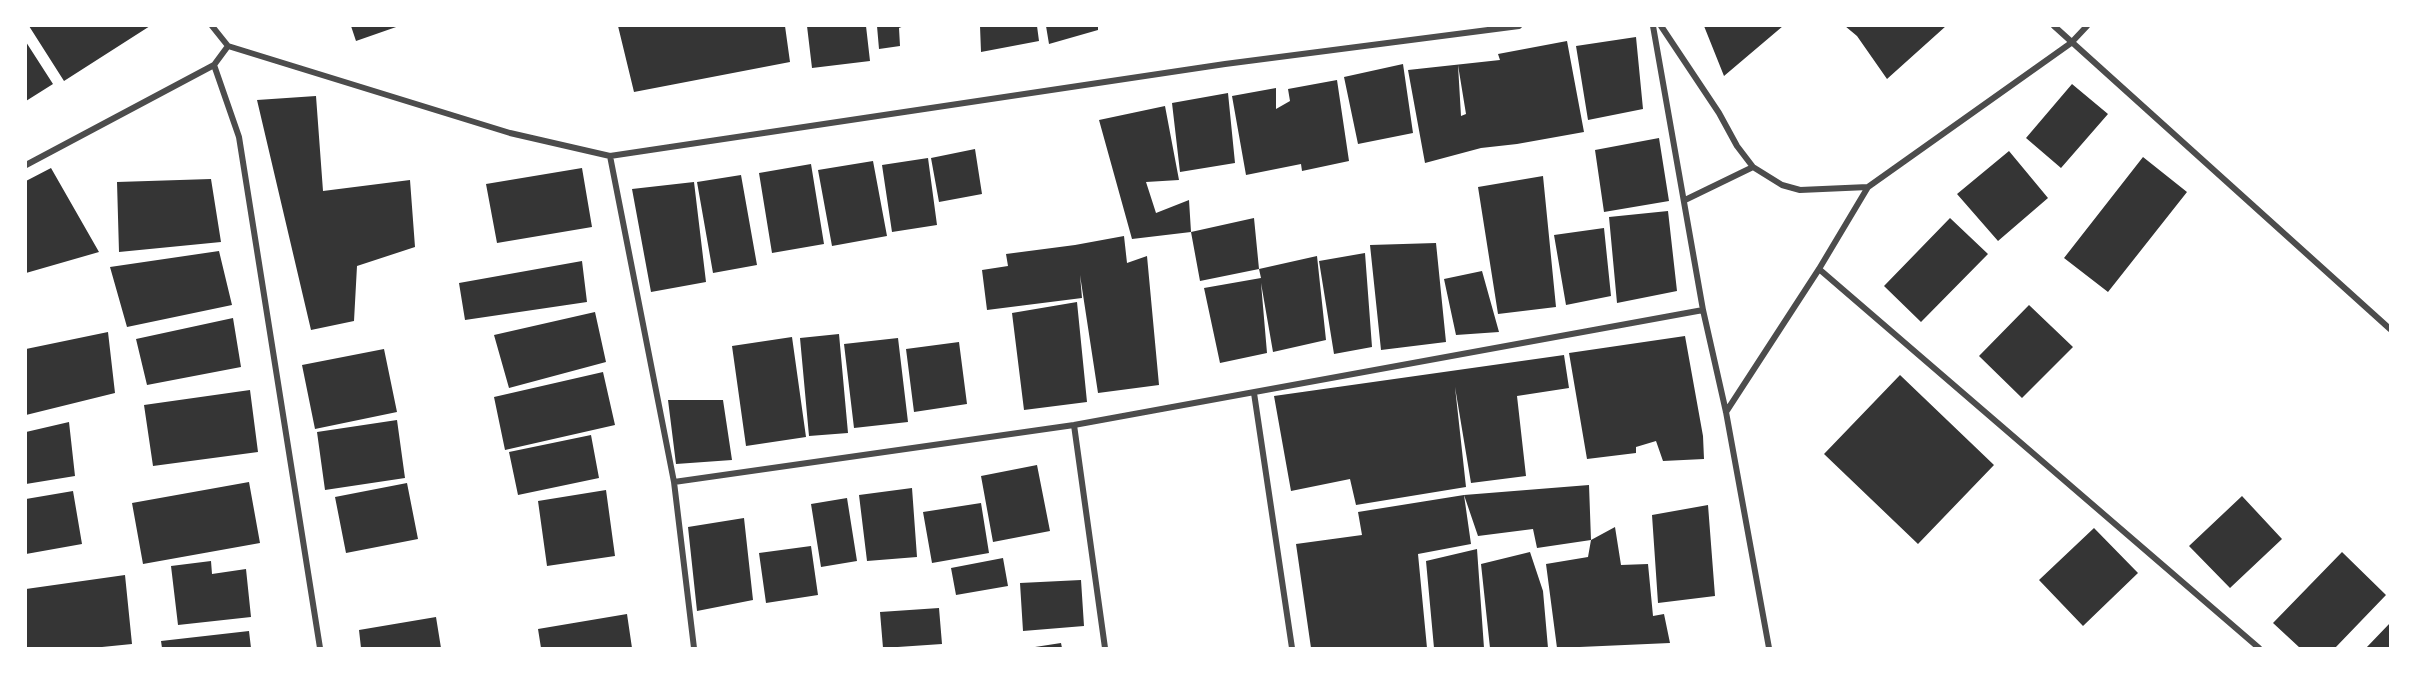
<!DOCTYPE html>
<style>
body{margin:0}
#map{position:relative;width:2416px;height:674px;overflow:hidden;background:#fff;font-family:Arial,sans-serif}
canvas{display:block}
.frame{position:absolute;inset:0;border:27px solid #fff;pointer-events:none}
</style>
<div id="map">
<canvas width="2416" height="674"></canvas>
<div class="frame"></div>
</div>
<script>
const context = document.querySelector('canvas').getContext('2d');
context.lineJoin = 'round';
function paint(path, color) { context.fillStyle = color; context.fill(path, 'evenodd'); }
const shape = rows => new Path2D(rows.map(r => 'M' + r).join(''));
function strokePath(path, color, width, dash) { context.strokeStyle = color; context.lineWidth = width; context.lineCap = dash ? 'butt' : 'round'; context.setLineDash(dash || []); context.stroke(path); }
paint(shape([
 [29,26,150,26,64,81],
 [351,26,399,26,356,41],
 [618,26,785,26,790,62,634,92],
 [807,26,866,26,870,61,812,68],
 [877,26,904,26,899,28,900,46,879,49],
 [980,26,1037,26,1039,41,981,52],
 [1046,26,1098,26,1098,30,1049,44],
 [1704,26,1783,26,1724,76],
 [1845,26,1946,26,1887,79,1857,36],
 [1636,37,1643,109,1588,120,1576,46],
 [1567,41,1584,132,1517,144,1481,148,1425,163,1408,70,1500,60,1498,54],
 [1458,65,1466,114,1461,116],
 [26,42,53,84,26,101],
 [1403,64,1413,133,1358,144,1344,77],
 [1337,80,1349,161,1302,171,1301,164,1246,175,1232,96,1276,88,1276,109,1290,101,1288,89],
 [2072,84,2108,114,2061,168,2026,138],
 [1228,93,1235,163,1180,172,1172,103],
 [316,96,323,191,410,180,415,247,357,266,354,321,311,330,257,100],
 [1165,106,1179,180,1146,182,1156,213,1189,200,1191,232,1132,239,1099,120],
 [1659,138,1669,201,1604,212,1595,150],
 [975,149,982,194,939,202,931,158],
 [2009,151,2048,198,1998,241,1957,194],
 [2143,157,2187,192,2108,292,2064,258],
 [928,158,937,225,892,232,882,165],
 [873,161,887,236,832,246,818,170],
 [811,164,824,244,772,253,759,173],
 [51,168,99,252,26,273,26,181],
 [582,168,592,227,497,243,486,184],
 [741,175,757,265,713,273,697,182],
 [1543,176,1556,307,1498,314,1478,187],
 [211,179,221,242,119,252,117,182],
 [694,182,706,282,651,292,632,189],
 [1668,211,1677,291,1617,303,1609,217],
 [1254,218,1259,269,1200,281,1191,232],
 [1950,218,1988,254,1921,322,1884,286],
 [1604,228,1611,296,1566,305,1554,235],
 [1124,236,1127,263,1147,256,1159,385,1098,393,1080,275,1082,298,987,310,982,270,1008,266,1006,254,1075,245],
 [1436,243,1446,342,1381,350,1370,245],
 [219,251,232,305,127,327,110,267],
 [1365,253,1372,347,1334,354,1319,261],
 [1317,256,1326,340,1273,352,1261,283,1267,353,1220,363,1204,288,1261,278,1259,269],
 [582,261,587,302,465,320,459,283],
 [1482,271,1499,332,1456,335,1444,279],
 [1077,302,1087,402,1024,410,1012,313],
 [2029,305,2073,347,2022,398,1979,356],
 [595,312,606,362,509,388,494,335],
 [233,318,241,367,147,385,136,339],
 [108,332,115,393,26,415,26,349],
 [839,334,848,433,809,436,800,338],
 [1685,336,1703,436,1704,459,1663,461,1656,441,1636,447,1636,453,1587,459,1569,353],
 [792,337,806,437,746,446,732,346],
 [898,338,908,422,854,428,844,344],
 [959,342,967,404,914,412,906,349],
 [384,349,397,412,315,429,302,365],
 [1564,355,1569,388,1517,396,1526,476,1471,483,1455,387,1466,487,1356,505,1350,479,1291,491,1274,396],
 [603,372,615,425,505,450,494,397],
 [1900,375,1994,465,1918,544,1824,454],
 [250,390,258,452,153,466,144,405],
 [668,400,723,400,732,460,676,464],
 [397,420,405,478,325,490,317,432],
 [69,422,75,476,26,484,26,432],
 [591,435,599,478,518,495,509,452],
 [1037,465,1050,531,993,542,981,476],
 [249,482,260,543,143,564,132,503],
 [407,483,418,539,346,553,335,497],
 [1589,485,1591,540,1615,527,1621,565,1648,564,1653,616,1664,614,1670,643,1557,648,1546,564,1588,557,1591,540,1537,548,1533,529,1478,536,1464,495],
 [912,488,917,557,867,561,859,495],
 [606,490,615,556,547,566,538,501],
 [73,491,82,544,26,554,26,499],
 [1464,495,1471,544,1418,554,1427,648,1311,648,1296,544,1362,535,1358,512],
 [2242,496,2282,539,2230,588,2189,546],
 [847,498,857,561,821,567,811,504],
 [981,503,989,553,932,563,923,512],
 [1708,505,1715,596,1658,603,1652,515],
 [744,518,753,600,697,611,688,527],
 [2094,528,2138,573,2083,626,2039,580],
 [811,546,818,595,766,603,759,553],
 [1477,549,1484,648,1434,648,1426,561],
 [1530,552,1543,591,1548,648,1490,648,1481,564],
 [2342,552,2386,595,2335,648,2300,648,2273,623],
 [1003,558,1008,586,956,595,951,568],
 [211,561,212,574,246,569,251,617,178,625,171,566],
 [125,575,132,644,92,648,26,648,26,589],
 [1081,580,1084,626,1023,631,1020,583],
 [939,608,942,644,883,648,880,612],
 [627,614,632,648,541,648,538,629],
 [436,617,441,648,361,648,359,630],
 [2390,623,2390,648,2366,648],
 [249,631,251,648,162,648,161,641],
 [1061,643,1062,648,1035,648,1035,647]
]), '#353535');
strokePath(shape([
 [212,26,228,46],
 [1653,26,1703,310,1726,412,1769,648],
 [1661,26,1719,113,1737,146,1753,167,1782,185,1800,190,1868,187],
 [2054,26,2390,329],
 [228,46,510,133,610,156,1225,64,1519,26],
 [214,65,239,137,320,648],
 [610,156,674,482,694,648],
 [26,165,214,65,228,46],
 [1685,200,1753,167],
 [1819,269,2259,648],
 [1254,393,1292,648],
 [1726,412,1819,269,1868,187,2071,43,2087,26],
 [1074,425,1105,648],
 [674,482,1074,425,1703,310]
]), '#4c4c4c', 6);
</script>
